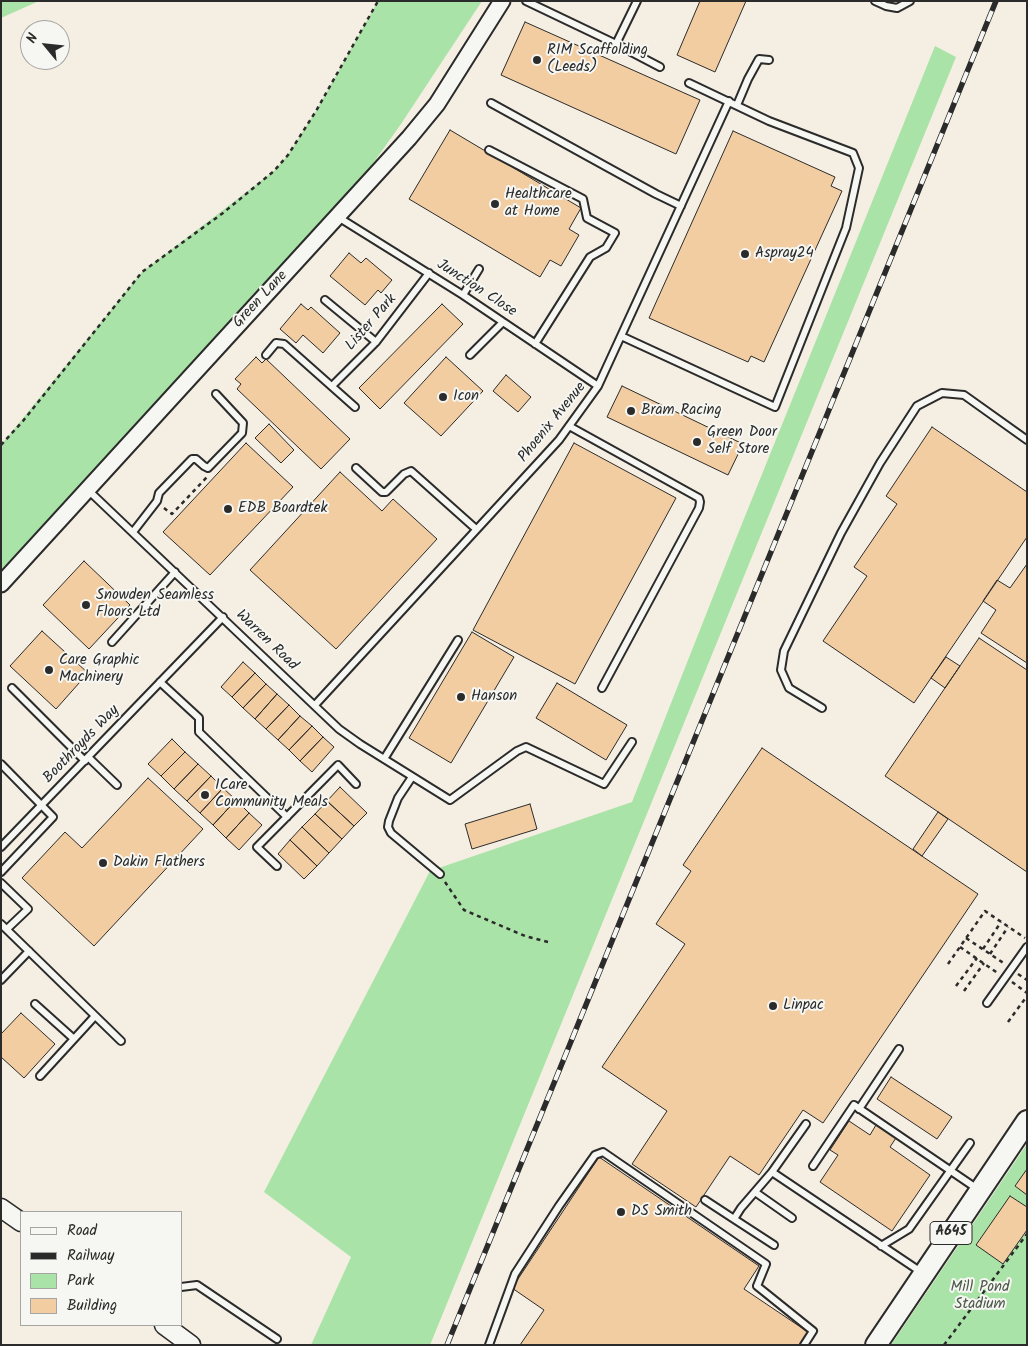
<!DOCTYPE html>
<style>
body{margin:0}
#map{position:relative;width:1028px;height:1346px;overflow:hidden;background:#f5eee2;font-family:Kalam,sans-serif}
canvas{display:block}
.frame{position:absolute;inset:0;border:2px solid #2b2b2b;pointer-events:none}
.legend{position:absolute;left:20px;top:1211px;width:162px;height:115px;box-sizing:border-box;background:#f6f6f2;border:1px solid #a5a5a2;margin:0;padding:6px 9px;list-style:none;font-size:15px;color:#2b2b2b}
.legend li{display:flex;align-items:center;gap:10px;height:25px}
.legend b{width:25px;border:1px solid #a5a5a2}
.north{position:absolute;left:20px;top:20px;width:50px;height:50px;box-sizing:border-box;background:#f6f6f2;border:1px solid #a5a5a2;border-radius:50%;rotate:298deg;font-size:14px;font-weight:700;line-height:20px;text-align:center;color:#2b2b2b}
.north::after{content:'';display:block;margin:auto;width:18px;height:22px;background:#2b2b2b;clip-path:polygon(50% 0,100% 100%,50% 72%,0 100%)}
</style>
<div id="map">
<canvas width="1028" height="1346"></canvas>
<div class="frame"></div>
<ul class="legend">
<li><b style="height:6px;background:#f6f6f2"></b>Road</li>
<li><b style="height:6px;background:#2b2b2b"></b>Railway</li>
<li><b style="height:14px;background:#aae3a7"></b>Park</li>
<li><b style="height:14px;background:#f2cda2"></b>Building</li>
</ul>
<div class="north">N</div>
</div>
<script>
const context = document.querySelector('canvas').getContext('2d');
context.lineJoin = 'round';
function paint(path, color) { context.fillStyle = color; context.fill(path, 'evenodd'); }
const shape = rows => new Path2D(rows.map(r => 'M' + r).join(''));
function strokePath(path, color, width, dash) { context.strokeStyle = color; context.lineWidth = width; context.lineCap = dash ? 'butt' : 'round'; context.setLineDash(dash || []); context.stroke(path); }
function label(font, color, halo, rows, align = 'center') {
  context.font = font + ' Kalam,sans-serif'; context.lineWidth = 4; context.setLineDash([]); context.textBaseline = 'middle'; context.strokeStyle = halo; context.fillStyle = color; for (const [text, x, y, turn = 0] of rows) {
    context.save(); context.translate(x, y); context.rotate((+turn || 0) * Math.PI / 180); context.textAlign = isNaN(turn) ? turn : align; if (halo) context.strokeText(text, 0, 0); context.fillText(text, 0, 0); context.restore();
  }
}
paint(shape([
 [1,1,39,1,1,18],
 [378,1,482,1,401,124,364,176,168,392,1,570,1,445,142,272,274,171,288,155,316,111],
 [935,46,956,57,430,1345,311,1345,351,1257,264,1192,430,871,632,802,735,541],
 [1027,1144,1027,1345,891,1345]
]), '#aae3a7');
const building = shape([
 [700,1,746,1,715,72,677,55,700,1],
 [525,22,700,100,676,154,501,75,525,22],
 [450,130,581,208,569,229,579,235,561,266,550,260,540,277,409,199,450,130],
 [733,131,835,177,831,186,842,191,764,362,751,356,748,362,649,318,733,131],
 [349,253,361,263,366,258,392,280,381,293,378,290,365,305,330,276,349,253],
 [301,304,308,310,311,307,340,333,323,353,303,335,296,343,280,329,301,304],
 [442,304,463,324,380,409,359,388,442,304],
 [256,357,262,363,266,359,350,439,321,469,237,389,241,384,235,379,256,357],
 [446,357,483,391,441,436,404,403,446,357],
 [506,375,531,397,518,412,493,391,506,375],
 [622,386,743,444,728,475,607,417,622,386],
 [269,424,294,450,281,463,255,438,269,424],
 [932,427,1027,492,1027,537,914,703,823,641,867,576,854,567,897,504,886,496,932,427],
 [246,443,293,487,210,575,163,532,246,443],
 [574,443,676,498,575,684,473,630,574,443],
 [340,472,382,511,393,499,437,539,336,649,250,570,340,472],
 [84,561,130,605,89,649,43,605,84,561],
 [1027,564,1027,663,981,633,996,610,983,601,997,580,1010,588,1027,564],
 [42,631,88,673,56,709,10,666,42,631],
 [472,632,514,657,451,763,409,738,472,632],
 [979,638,1027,670,1027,872,885,776,979,638],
 [946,657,960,666,945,688,931,678,946,657],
 [243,662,255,673,232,697,221,687,243,662],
 [255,673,266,684,243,708,232,697,255,673],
 [557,683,627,725,606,760,536,718,557,683],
 [266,684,277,694,255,719,243,708,266,684],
 [277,694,289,705,266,729,255,719,277,694],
 [289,705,300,716,278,740,266,729,289,705],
 [300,716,312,726,289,750,278,740,300,716],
 [312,726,323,737,300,761,289,750,312,726],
 [323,737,334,747,312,772,300,761,323,737],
 [172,739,185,752,161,776,148,764,172,739],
 [762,748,978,894,823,1123,803,1110,759,1175,730,1156,696,1207,632,1164,667,1111,602,1067,685,944,656,924,691,871,683,865,762,748],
 [185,752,198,764,174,789,161,776,185,752],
 [198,764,211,776,187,801,174,789,198,764],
 [211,776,223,788,200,813,187,801,211,776],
 [148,778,203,829,94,946,22,878,65,832,82,848,148,778],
 [340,787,367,813,354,826,327,801,340,787],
 [223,788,236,800,213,825,200,813,223,788],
 [236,800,249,813,226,838,213,825,236,800],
 [327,801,354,826,342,839,315,814,327,801],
 [530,804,537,829,472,849,465,824,530,804],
 [938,812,948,819,922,856,913,849,938,812],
 [249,813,262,825,239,850,226,838,249,813],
 [315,814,342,839,329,853,302,827,315,814],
 [302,827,329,853,317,866,290,840,302,827],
 [290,840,317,866,304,879,278,854,290,840],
 [21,1013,55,1044,24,1078,1,1057,1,1034,21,1013],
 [891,1077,952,1117,937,1139,877,1099,891,1077],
 [849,1121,870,1135,876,1125,896,1138,890,1147,930,1175,892,1231,820,1182,838,1155,830,1150,849,1121],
 [599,1157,759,1266,744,1289,808,1332,799,1345,520,1345,544,1310,512,1288,599,1157],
 [1027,1169,1027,1195,1015,1186,1027,1169],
 [1010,1196,1027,1207,1027,1230,1003,1264,976,1245,1010,1196]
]);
paint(building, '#f2cda2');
strokePath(building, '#2b2b2b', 1);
const service = shape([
 [526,1,616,44,660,67],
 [875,1,886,6,897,8,910,1],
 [616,44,637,1],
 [491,103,656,194,681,206],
 [737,105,748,79,759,59,769,60],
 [489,150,583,199,587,218,615,233,606,248,590,257,535,344],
 [338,217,463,295,598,386],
 [463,295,479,269],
 [325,300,376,342],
 [621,336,775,407,846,228,859,168,853,153,769,121,689,83],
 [266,355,276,343,284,344,355,407],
 [470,355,503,322],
 [332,386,376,342,429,273],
 [569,426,699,498,700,502,699,508,602,688],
 [356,468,382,492,386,492,404,474,411,471,476,529],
 [88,490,339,729,360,744,450,800,517,751,526,747,604,784,632,742],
 [133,532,157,501,159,493,192,459,196,459,204,466,208,468,242,433,243,423,216,394],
 [112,642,175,572],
 [160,682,199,718,199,732,287,817],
 [12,688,85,761],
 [315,705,559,440,598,386,729,101],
 [822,708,789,688,781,670,784,651,841,533,880,463,917,406,942,393,964,395,1027,440],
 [88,757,117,785],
 [384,759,458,640],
 [1,764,53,817,1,872],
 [412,777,398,798,389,821,388,827,391,833,440,874],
 [1,847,223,617],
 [277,866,257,847,338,765,356,784],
 [1,883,28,909,7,929],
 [1,924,121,1041],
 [1,980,29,951],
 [987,1003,1027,947],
 [35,1004,74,1039],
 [40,1076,95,1016],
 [859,1109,899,1049],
 [813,1166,854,1105,979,1190],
 [772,1172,806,1124],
 [755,1192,792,1218],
 [705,1200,734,1219,741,1208,772,1172,921,1272],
 [734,1219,774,1245],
 [881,1246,909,1229,970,1143],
 [181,1287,197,1285,277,1339],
 [489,1345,515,1274,559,1206,595,1155,603,1152,766,1264,757,1286,813,1331,804,1345]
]);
const tertiary = shape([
 [1,584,409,138,437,104,502,1]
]);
const secondary = shape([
 [1,1208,21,1222],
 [164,1325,191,1345]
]);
const primary = shape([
 [876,1345,1027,1121]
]);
strokePath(service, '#2b2b2b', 10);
strokePath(tertiary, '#2b2b2b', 19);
strokePath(secondary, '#2b2b2b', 21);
strokePath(primary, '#2b2b2b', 24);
strokePath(shape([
 [1,445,23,421,142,272,223,213,274,171,288,155,316,111,378,1],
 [164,508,172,514,207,477],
 [445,882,464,910,525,936,548,942],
 [966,938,1005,964],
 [960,947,999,974],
 [983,949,1001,922],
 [990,954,1008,927],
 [948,964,985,911,1025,938],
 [1018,974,1027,980],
 [1012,982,1027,993],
 [956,986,977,958],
 [964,991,984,963],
 [1008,1022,1027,996],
 [944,1345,1027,1234]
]), '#2b2b2b', 2.5, [4, 4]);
strokePath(service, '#f6f6f2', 6);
strokePath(tertiary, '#f6f6f2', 15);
strokePath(secondary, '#f6f6f2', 18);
strokePath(primary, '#f6f6f2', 20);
const rail = shape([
 [447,1345,996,1]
]);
strokePath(rail, '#2b2b2b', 5.5);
strokePath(rail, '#f6f6f2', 4, [11]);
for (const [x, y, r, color] of [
 [537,60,5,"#2b2b2b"],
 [495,204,5,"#2b2b2b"],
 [745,254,5,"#2b2b2b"],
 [443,397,5,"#2b2b2b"],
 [631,411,5,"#2b2b2b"],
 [697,442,5,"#2b2b2b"],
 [228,509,5,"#2b2b2b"],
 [86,605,5,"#2b2b2b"],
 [49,670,5,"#2b2b2b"],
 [461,697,5,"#2b2b2b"],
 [205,795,5,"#2b2b2b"],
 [103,863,5,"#2b2b2b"],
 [773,1006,5,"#2b2b2b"],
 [621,1212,5,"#2b2b2b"]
]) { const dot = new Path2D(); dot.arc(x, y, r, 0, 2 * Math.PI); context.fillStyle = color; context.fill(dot); strokePath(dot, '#f6f6f2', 2); }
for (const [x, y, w] of [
 [951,1233,42]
]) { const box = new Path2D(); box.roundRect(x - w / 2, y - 11.5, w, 23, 4); context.fillStyle = '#f6f6f2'; context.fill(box); strokePath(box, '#2b2b2b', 1); }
label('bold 14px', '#2b2b2b', null, [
 ["A645",951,1233]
]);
label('15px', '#2b2b2b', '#f6f6f2', [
 ["RIM Scaffolding",547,51],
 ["(Leeds)",547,68],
 ["Healthcare",505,195],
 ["at Home",505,212],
 ["Aspray24",755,254],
 ["Icon",453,397],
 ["Bram Racing",641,411],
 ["Green Door",707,433],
 ["Self Store",707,450],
 ["EDB Boardtek",238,509],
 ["Snowden Seamless",96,596],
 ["Floors Ltd",96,613],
 ["Care Graphic",59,661],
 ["Machinery",59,678],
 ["Hanson",471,697],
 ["ICare",215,786],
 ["Community Meals",215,803],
 ["Dakin Flathers",113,863],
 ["Linpac",783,1006],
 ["DS Smith",631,1212]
], 'left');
label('15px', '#2b2b2b', '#f6f6f2', [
 ["Junction Close",476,289,33],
 ["Green Lane",261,300,-47],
 ["Lister Park",372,323,-49],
 ["Phoenix Avenue",553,423,-51],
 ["Warren Road",266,641,44],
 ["Boothroyds Way",82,745,-46]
]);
label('15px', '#4b594a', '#f6f6f2', [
 ["Mill Pond",980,1288],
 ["Stadium",980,1305]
]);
</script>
